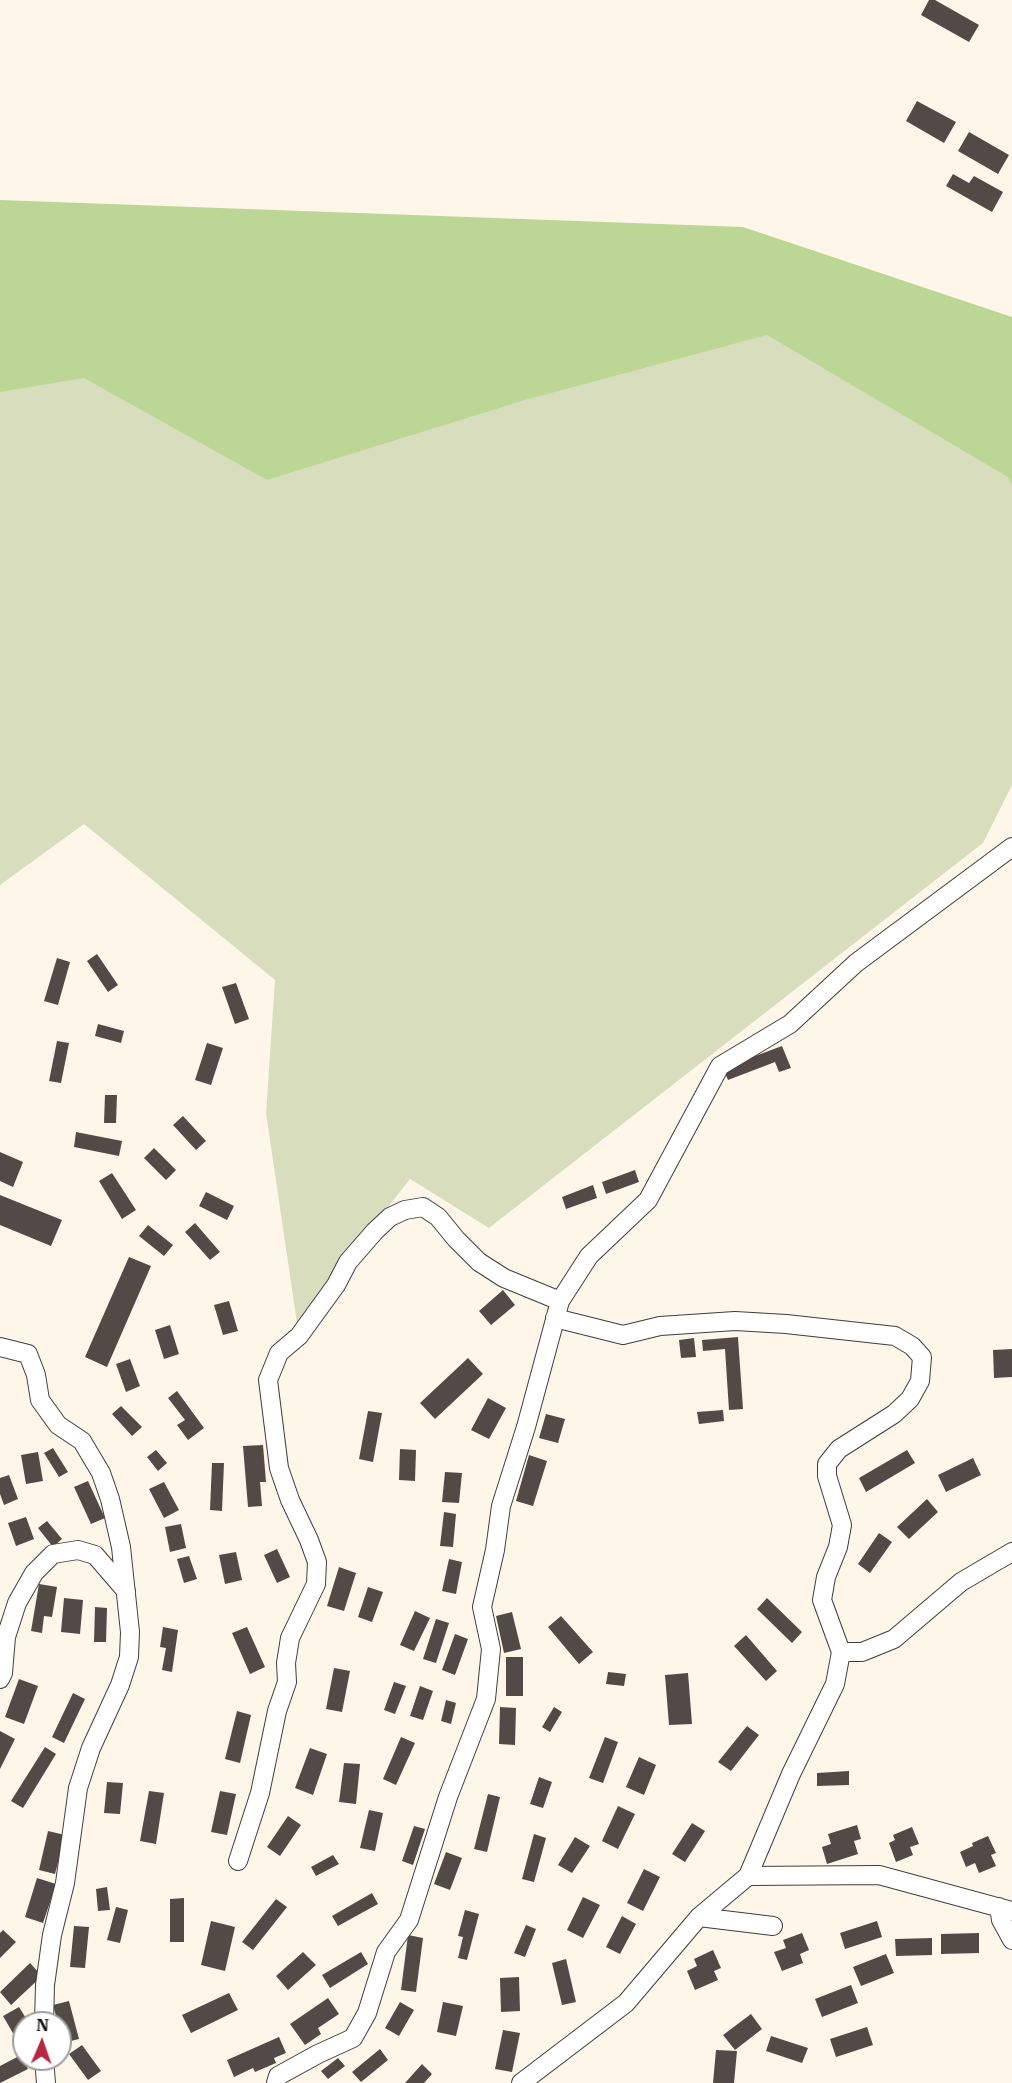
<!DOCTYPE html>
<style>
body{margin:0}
#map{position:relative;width:1012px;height:2083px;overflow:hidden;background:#fef7e9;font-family:"IBM Plex Serif",serif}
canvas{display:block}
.north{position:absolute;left:12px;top:2011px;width:60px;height:60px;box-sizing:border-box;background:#fff;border:2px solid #9d9d9d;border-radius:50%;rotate:2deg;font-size:16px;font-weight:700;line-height:24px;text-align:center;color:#0b0b0b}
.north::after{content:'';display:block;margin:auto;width:21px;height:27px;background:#b52843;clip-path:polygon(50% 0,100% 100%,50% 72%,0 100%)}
</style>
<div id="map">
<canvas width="1012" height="2083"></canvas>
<div class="north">N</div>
</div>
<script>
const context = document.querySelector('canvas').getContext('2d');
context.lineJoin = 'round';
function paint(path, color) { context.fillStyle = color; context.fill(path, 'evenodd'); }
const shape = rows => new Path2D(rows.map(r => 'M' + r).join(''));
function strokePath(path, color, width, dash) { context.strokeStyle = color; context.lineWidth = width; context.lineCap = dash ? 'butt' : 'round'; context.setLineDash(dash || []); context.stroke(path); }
paint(shape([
 [0,200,743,227,1012,317,1012,775,87,800,0,844]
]), '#bcd795');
paint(shape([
 [767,335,1008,477,1012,485,1012,785,983,843,489,1228,410,1179,297,1323,266,1113,275,980,84,824,0,885,0,392,84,378,267,480,525,400]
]), '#d8debd');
paint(shape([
 [929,0,935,0,979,25,969,42,921,15],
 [917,101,956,122,944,143,906,121],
 [969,132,1009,155,998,174,958,151],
 [953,174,969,183,974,176,1003,192,992,212,946,186],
 [97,954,118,985,108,992,87,961],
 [57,958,70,962,58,1005,44,1001],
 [236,983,249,1019,235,1024,222,987],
 [98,1024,124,1031,121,1043,95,1036],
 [57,1041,69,1043,61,1083,49,1081],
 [207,1043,223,1048,211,1085,195,1080],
 [782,1046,791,1068,779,1072,775,1062,728,1080,723,1068],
 [105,1095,117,1095,116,1123,104,1123],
 [183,1116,206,1141,196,1150,173,1125],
 [76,1132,122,1141,119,1156,74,1147],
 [154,1148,176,1170,166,1180,144,1158],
 [0,1152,23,1162,13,1187,0,1181],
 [635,1170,639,1182,606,1194,602,1182],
 [112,1173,136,1210,122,1219,99,1181],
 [593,1185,597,1198,566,1209,562,1197],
 [206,1192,234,1206,227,1220,199,1206],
 [0,1195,62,1220,51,1246,0,1225],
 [195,1223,220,1252,210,1260,185,1232],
 [148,1225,173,1245,164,1256,139,1236],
 [129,1257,151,1266,107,1367,85,1357],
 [503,1290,515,1305,491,1325,479,1311],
 [229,1301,238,1331,223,1335,214,1305],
 [170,1325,179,1354,164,1359,155,1330],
 [738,1337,743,1409,729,1410,725,1349,703,1351,702,1340],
 [694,1338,696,1357,681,1358,679,1340],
 [1012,1349,1012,1377,994,1378,993,1350],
 [468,1358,483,1374,435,1419,420,1403],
 [130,1359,140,1386,126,1392,116,1364],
 [177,1391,204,1428,188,1440,177,1425,185,1420,168,1398],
 [488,1398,506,1408,489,1439,471,1430],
 [121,1406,142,1427,132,1436,112,1414],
 [723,1410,724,1421,699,1424,697,1412],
 [368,1411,382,1413,373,1462,359,1459],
 [546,1414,565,1419,558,1443,539,1438],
 [263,1445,266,1482,260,1482,262,1506,248,1507,243,1446],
 [53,1448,68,1472,59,1477,44,1453],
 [400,1449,416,1450,415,1481,399,1480],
 [156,1450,167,1463,158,1471,147,1457],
 [907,1450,915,1463,866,1492,859,1478],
 [38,1452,43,1481,26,1484,21,1455],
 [529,1455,547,1461,533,1506,516,1501],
 [973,1458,981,1475,946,1492,938,1475],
 [212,1463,224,1463,222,1511,210,1510],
 [445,1472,462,1473,459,1503,442,1502],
 [9,1475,18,1499,4,1505,0,1494,0,1478],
 [88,1481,105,1518,91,1524,74,1487],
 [164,1482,179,1510,164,1518,149,1489],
 [927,1499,938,1512,909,1539,897,1527],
 [444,1512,456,1514,453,1547,440,1546],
 [26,1517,34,1539,16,1546,8,1523],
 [47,1521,62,1539,53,1547,38,1528],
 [181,1524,186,1548,170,1552,165,1527],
 [879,1533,892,1542,870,1573,858,1564],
 [277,1549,290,1577,277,1583,264,1555],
 [236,1552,242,1580,225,1584,219,1555],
 [189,1556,197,1579,184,1583,177,1559],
 [449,1559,462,1562,456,1594,442,1591],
 [339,1567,356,1573,344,1611,327,1606],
 [39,1584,57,1587,52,1617,44,1616,42,1633,31,1631],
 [368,1587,383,1592,372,1622,358,1617],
 [64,1598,83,1600,80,1634,61,1632],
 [767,1598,802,1632,792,1643,757,1609],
 [95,1607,107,1608,106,1642,94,1642],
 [415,1611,430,1618,414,1651,400,1645],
 [512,1612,521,1649,504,1653,496,1616],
 [561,1616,593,1652,579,1664,548,1627],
 [436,1619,449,1623,436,1663,423,1659],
 [163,1627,178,1630,172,1672,162,1670,166,1648,160,1647],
 [247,1627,265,1667,250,1674,232,1633],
 [455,1634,468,1639,455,1675,442,1670],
 [746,1635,777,1671,766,1681,734,1646],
 [506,1657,523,1657,523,1696,506,1696],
 [334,1668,350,1671,342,1712,326,1709],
 [608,1672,626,1674,624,1686,606,1684],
 [688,1673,692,1724,669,1725,665,1675],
 [19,1679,38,1686,24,1724,5,1717],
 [394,1682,406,1686,395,1714,384,1710],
 [420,1686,433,1691,423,1720,410,1716],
 [73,1693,85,1699,64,1743,52,1737],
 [446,1700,456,1703,451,1724,441,1721],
 [500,1707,516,1708,515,1745,499,1744],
 [554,1707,562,1712,550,1732,542,1727],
 [237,1711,251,1715,240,1763,225,1759],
 [747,1726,759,1735,731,1771,718,1762],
 [0,1731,15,1739,0,1769],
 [401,1737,415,1743,396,1785,383,1779],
 [605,1737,618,1742,603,1783,589,1778],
 [45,1747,56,1754,23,1808,11,1801],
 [310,1748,327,1754,313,1795,295,1788],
 [639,1757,656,1765,644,1795,626,1787],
 [344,1763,360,1764,356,1804,339,1802],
 [849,1771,849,1785,817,1786,817,1773],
 [539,1777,552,1782,543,1808,530,1804],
 [107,1782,123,1783,120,1814,104,1813],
 [149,1791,164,1793,156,1844,140,1841],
 [220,1791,236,1794,227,1835,211,1832],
 [488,1794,500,1797,487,1852,474,1849],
 [618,1806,635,1814,618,1849,602,1841],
 [369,1810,383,1813,375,1851,360,1848],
 [288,1816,301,1825,280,1856,267,1847],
 [692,1823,705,1831,685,1862,672,1854],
 [857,1825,861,1839,854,1841,858,1854,827,1864,822,1847,831,1844,828,1834],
 [414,1826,425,1829,413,1865,402,1861],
 [912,1827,919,1844,910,1847,913,1855,896,1862,889,1843,895,1840,893,1835],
 [48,1831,65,1835,55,1874,39,1870],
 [534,1834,546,1838,534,1882,522,1879],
 [988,1836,996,1853,991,1855,996,1866,979,1873,975,1863,966,1867,960,1852,973,1846,972,1843],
 [575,1837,590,1846,572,1873,558,1865],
 [446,1852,462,1858,450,1890,434,1884],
 [333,1855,339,1864,316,1876,311,1867],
 [644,1869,660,1877,643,1911,627,1903],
 [37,1878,56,1884,43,1923,25,1917],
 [107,1887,110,1910,98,1911,96,1889],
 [372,1893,378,1904,338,1926,332,1916],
 [583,1897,600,1905,583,1938,567,1930],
 [184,1898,184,1942,170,1942,170,1899],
 [276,1899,287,1907,253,1950,242,1942],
 [116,1907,128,1910,120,1943,107,1940],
 [465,1910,479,1914,467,1960,458,1958,463,1937,458,1936],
 [622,1916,636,1924,620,1954,606,1947],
 [211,1921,235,1927,225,1971,201,1965],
 [877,1921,882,1937,845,1949,840,1933],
 [526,1925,536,1929,525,1957,514,1953],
 [74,1926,89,1927,85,1968,70,1967],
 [3,1930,16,1942,0,1958,0,1933],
 [802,1933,809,1950,800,1954,803,1963,782,1971,774,1952,786,1948,783,1940],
 [979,1933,979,1953,941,1954,941,1934],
 [408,1935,423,1938,416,1992,401,1990],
 [932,1938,932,1955,896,1956,895,1939],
 [713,1950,721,1968,714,1971,718,1980,695,1990,687,1971,697,1966,694,1959],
 [303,1952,316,1965,288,1990,276,1976],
 [361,1952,368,1964,330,1988,322,1975],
 [886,1954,894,1973,861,1986,853,1967],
 [566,1959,576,2002,562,2005,552,1963],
 [30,1963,42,1976,11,2005,0,1992],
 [519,1977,520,2011,501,2012,500,1978],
 [851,1985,858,2003,822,2017,815,1999],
 [229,1993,238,2010,191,2033,182,2015],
 [328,1998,339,2014,318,2028,321,2034,305,2045,290,2024],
 [69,2001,79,2039,63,2043,60,2023,58,2023,53,2005],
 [400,2002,414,2010,399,2036,385,2028],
 [443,2002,463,2006,456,2036,437,2032],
 [19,2007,29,2023,24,2023,24,2046,21,2047,3,2016],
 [751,2014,762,2029,735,2050,723,2035],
 [867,2027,873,2045,836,2057,830,2039],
 [503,2030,520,2033,512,2072,495,2069],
 [771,2036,808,2048,802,2063,766,2051],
 [279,2037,286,2053,274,2058,276,2063,255,2072,253,2068,234,2077,227,2060],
 [82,2045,101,2071,88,2080,69,2054],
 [380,2049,388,2060,361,2082,352,2072],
 [716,2050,737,2051,734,2083,713,2083],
 [21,2055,28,2069,0,2083,0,2066],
 [338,2058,345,2066,328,2079,321,2071],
 [422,2064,432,2074,424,2083,405,2083]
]), '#534a48');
const minor = shape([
 [555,1318,623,1335,660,1326,735,1321,786,1324,895,1336,912,1346,922,1357,920,1381,910,1399,894,1414,839,1449,827,1464,827,1476,842,1525,838,1547,826,1577,822,1600,841,1652],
 [0,1347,28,1354,36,1375,40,1400,58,1425,82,1441,101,1473,110,1499,121,1547,130,1632,129,1657,120,1685,91,1748,78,1788,65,1883,52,1935,45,1985,44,2023],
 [0,1679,3,1673,6,1637,17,1603,34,1573,53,1554,78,1550,95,1555,126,1591],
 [238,1861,260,1793,277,1711,287,1682,286,1663,290,1638,316,1584,317,1562,309,1540,290,1500,279,1468,268,1380,279,1353,299,1336,336,1285,348,1262,375,1231,390,1217,405,1210,423,1207,438,1217,456,1239,479,1262,504,1278,560,1301],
 [748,1876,879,1875,1012,1911],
 [999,1907,1001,1920,1012,1940],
 [699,1917,773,1926],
 [44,2059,46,2083],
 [276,2083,278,2076,318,2054,353,2038,367,2013,386,1952,409,1920,448,1797,486,1699,491,1649,482,1607,495,1550,501,1506,526,1427,560,1301,589,1256,648,1200,720,1066,790,1024,856,963,1012,847],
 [521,2083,626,2003,699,1917,748,1876,791,1774,835,1684,841,1652,862,1652,894,1639,961,1582,1012,1552]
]);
strokePath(minor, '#3e3e3e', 20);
strokePath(minor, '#fff', 18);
</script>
